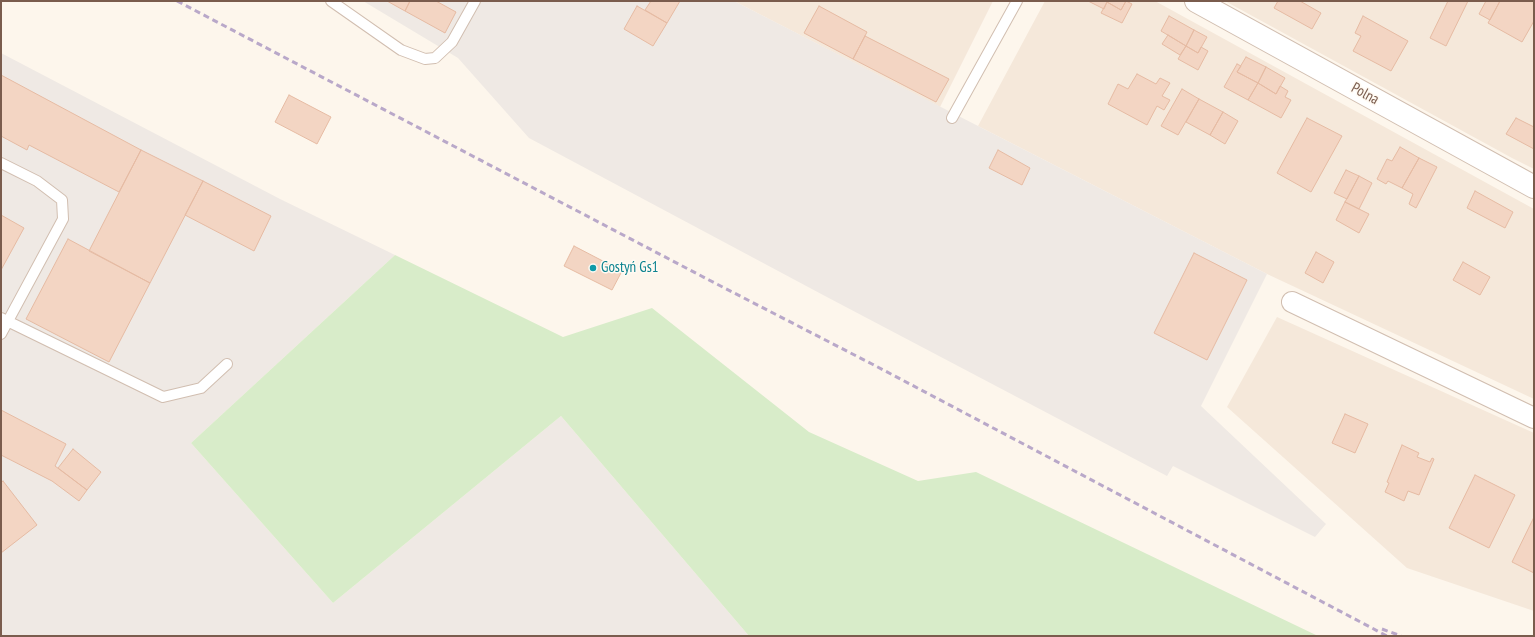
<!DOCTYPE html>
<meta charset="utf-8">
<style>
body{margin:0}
#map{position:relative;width:1535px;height:637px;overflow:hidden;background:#fdf6ec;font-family:"PT Sans Narrow",sans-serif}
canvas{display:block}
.frame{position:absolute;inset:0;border:2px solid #7a5c4d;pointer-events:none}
</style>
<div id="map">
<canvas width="1535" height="637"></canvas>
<div class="frame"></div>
</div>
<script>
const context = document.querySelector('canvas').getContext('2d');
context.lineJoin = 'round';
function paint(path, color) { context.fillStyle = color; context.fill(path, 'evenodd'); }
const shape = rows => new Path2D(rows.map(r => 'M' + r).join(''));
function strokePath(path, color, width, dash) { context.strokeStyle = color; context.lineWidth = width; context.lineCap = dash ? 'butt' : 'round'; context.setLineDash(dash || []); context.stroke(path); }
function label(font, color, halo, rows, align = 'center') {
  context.font = font + ' "PT Sans Narrow",sans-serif'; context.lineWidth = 3; context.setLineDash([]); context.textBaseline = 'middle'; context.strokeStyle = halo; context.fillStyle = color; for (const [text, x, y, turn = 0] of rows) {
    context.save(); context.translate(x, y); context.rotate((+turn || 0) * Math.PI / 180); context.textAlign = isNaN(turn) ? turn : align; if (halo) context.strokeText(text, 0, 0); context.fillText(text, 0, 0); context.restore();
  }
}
paint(shape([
 [734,1,993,1,940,107],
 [1045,1,1155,1,1534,209,1534,399,1267,274,978,126],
 [1225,1,1534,1,1534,169,1512,158],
 [1277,317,1534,433,1534,611,1407,568,1227,407]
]), '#f5e8da');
paint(shape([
 [363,1,734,1,1267,274,1201,406,1326,524,1315,537,1173,466,1167,476,825,296,529,138,458,58],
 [1,53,280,199,395,255,191,443,333,603,561,416,749,636,1,636]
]), '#efe9e4');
paint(shape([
 [395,255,563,337,652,308,809,432,918,481,976,472,1318,636,749,636,561,416,333,603,191,443]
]), '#d8ecc9');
const building = shape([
 [387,1,410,1,405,11,387,1],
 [410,1,436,1,456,12,445,33,405,11,410,1],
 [651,1,680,1,667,23,645,10,651,1],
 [1088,1,1126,1,1121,10,1107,2,1104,9,1088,1],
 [1126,1,1132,4,1122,23,1101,13,1107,2,1121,10,1126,1],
 [1278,1,1300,1,1321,13,1312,29,1274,8,1278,1],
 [1448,1,1468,1,1446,46,1430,38,1448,1],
 [1486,1,1500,1,1490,20,1479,14,1486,1],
 [1500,1,1534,1,1534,21,1522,42,1488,23,1500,1],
 [637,6,667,23,653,46,624,29,637,6],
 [819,6,867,32,853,59,804,33,819,6],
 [1169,16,1194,30,1186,46,1161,31,1169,16],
 [1363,16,1408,41,1391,71,1353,51,1361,36,1355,33,1363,16],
 [1194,30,1207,37,1198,53,1186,46,1194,30],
 [1168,35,1186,46,1180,55,1162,44,1168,35],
 [865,36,949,79,936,102,853,59,865,36],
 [1186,46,1198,53,1201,47,1208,51,1198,70,1178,59,1186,46],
 [1246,57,1266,67,1258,83,1237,72,1246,57],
 [1237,64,1241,66,1237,72,1258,83,1248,100,1224,87,1237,64],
 [1266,67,1285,78,1276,94,1258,83,1266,67],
 [1137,74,1156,84,1160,78,1170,83,1162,96,1170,100,1164,110,1157,106,1147,125,1108,104,1118,84,1128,89,1137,74],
 [1,75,141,150,119,192,29,145,27,150,1,136,1,75],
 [1258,83,1276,94,1280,86,1288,91,1285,97,1291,100,1281,118,1248,100,1258,83],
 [1182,89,1199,99,1178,135,1161,126,1182,89],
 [289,95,331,117,317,144,275,122,289,95],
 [1199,99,1223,112,1210,135,1186,122,1199,99],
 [1223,112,1238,121,1225,144,1210,135,1223,112],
 [1307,118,1342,136,1311,192,1277,173,1307,118],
 [1516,118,1534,127,1534,149,1506,134,1516,118],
 [1400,147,1419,158,1402,188,1388,181,1386,184,1377,179,1387,159,1392,161,1400,147],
 [141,150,203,181,150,283,89,251,141,150],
 [998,150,1030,168,1022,185,989,168,998,150],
 [1419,158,1437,167,1416,208,1409,204,1413,194,1402,188,1419,158],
 [1346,170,1359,176,1347,199,1334,193,1346,170],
 [1359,176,1372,183,1359,209,1345,202,1359,176],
 [203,181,271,216,254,251,185,215,203,181],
 [1475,191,1513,212,1505,228,1467,208,1475,191],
 [1345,202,1369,214,1359,233,1336,220,1345,202],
 [1,215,24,228,1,270,1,215],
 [68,239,150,283,109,362,26,319,68,239],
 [574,246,622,271,612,290,564,266,574,246],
 [1316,252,1334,262,1323,283,1305,273,1316,252],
 [1194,253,1247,280,1207,360,1154,333,1194,253],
 [1463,262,1490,277,1480,295,1453,280,1463,262],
 [1,410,66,444,55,466,87,490,79,501,52,481,1,455,1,410],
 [1345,414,1368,424,1355,453,1332,443,1345,414],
 [1402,445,1419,453,1417,457,1430,462,1432,458,1434,459,1419,495,1408,491,1404,501,1385,492,1389,483,1387,482,1402,445],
 [73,449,101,472,87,490,58,468,73,449],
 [1475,475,1515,495,1489,548,1449,528,1475,475],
 [3,481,37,525,1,553,1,483,3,481],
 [1534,517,1534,573,1512,562,1534,517]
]);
paint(building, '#f3d5c3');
strokePath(building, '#e6bba3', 1);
const service = shape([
 [331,1,401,50,425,59,435,58,452,42,475,1],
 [952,118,1017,1],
 [1,163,37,181,62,200,63,219,1,334],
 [1,318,163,397,201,388,227,364]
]);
const minor = shape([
 [1292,302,1534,418]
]);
const tertiary = shape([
 [1196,1,1534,187]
]);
strokePath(service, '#d1beb0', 12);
strokePath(minor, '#d1beb0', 22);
strokePath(tertiary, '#d1beb0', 24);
strokePath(service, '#fff', 10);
strokePath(minor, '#fff', 20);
strokePath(tertiary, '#fff', 22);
strokePath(shape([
 [177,1,709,280,872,364,1387,636],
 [1382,629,1401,636]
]), '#b9a8c9', 3, [6, 4]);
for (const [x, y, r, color] of [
 [593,268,4,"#0f9aa8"]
]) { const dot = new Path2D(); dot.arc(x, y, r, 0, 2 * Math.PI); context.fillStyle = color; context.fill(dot); strokePath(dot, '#fffaf3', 1.5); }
label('15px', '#7a5c4d', '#fffaf3', [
 ["Polna",1365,94,29]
]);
label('15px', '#0d838f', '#fffaf3', [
 ["Gostyń Gs1",601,268]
], 'left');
</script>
